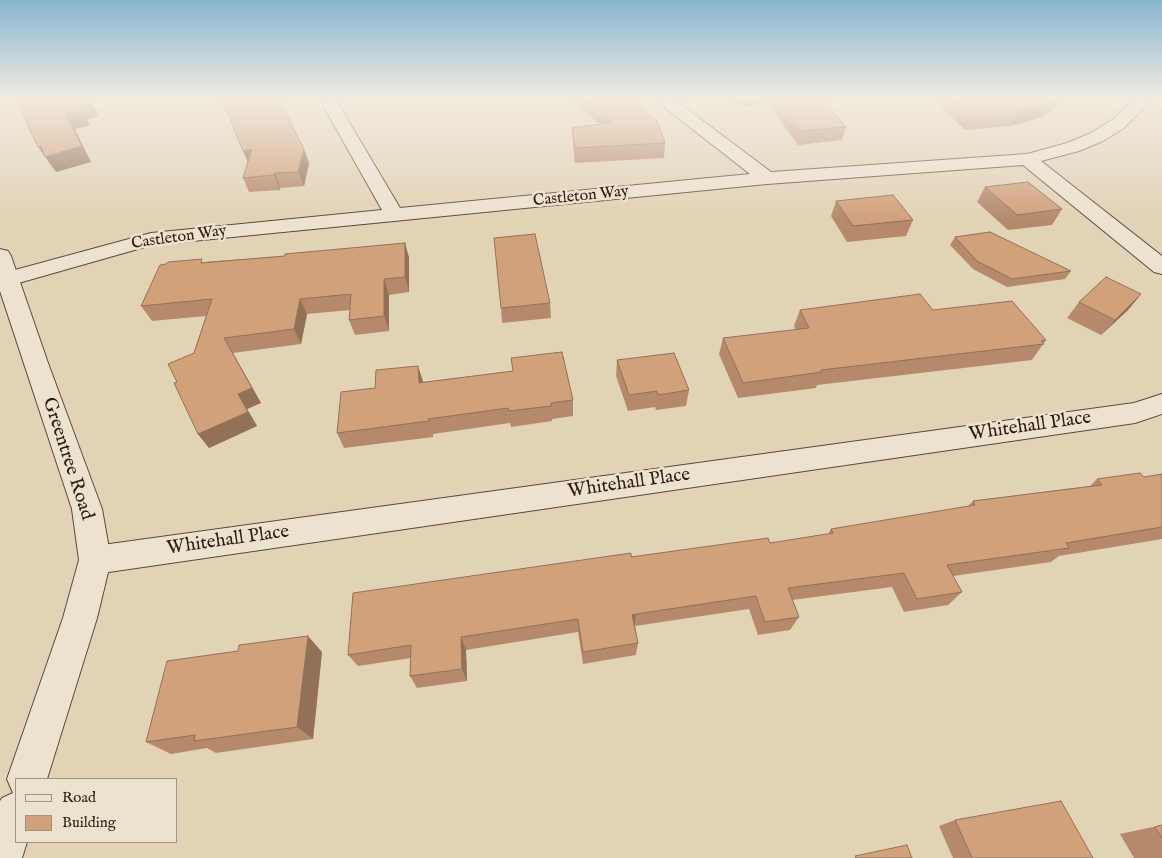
<!DOCTYPE html>
<style>
body{margin:0}
#map{position:relative;width:1162px;height:858px;overflow:hidden;background:#e2d3b7;font-family:"IM FELL English",serif}
canvas{display:block}
.legend{position:absolute;left:15px;top:778px;width:162px;height:65px;box-sizing:border-box;background:#ece2d0;border:1px solid #a19284;margin:0;padding:6px 9px;list-style:none;font-size:15px;color:#311b11}
.legend li{display:flex;align-items:center;gap:10px;height:25px}
.legend b{width:25px;border:1px solid #a19284}
</style>
<div id="map">
<canvas width="1162" height="858"></canvas>
<ul class="legend">
<li><b style="height:6px;background:#ece2d0"></b>Road</li>
<li><b style="height:14px;background:#d1a17c"></b>Building</li>
</ul>
</div>
<script>
const context = document.querySelector('canvas').getContext('2d');
context.lineJoin = 'round';
const shape = rows => new Path2D(rows.map(r => 'M' + r).join(''));
function strokePath(path, color, width, dash) { context.strokeStyle = color; context.lineWidth = width; context.lineCap = dash ? 'butt' : 'round'; context.setLineDash(dash || []); context.stroke(path); }
function paint(path, color) { context.fillStyle = color; context.fill(path, 'evenodd'); }
function label(font, color, halo, rows, align = 'center') {
  context.font = font + ' "IM FELL English",serif'; context.lineWidth = 5; context.setLineDash([]); context.textBaseline = 'middle'; context.strokeStyle = halo; context.fillStyle = color; for (const [text, x, y, turn = 0] of rows) {
    context.save(); context.translate(x, y); context.rotate((+turn || 0) * Math.PI / 180); context.textAlign = isNaN(turn) ? turn : align; if (halo) context.strokeText(text, 0, 0); context.fillText(text, 0, 0); context.restore();
  }
}
const minor = shape([
 [320,100,336,100,400,208,750,174,659,103,657,100,675,100,771,172,1027,154,1067,143,1091,133,1112,120,1134,100,1151,100,1124,128,1103,141,1079,151,1041,161,1162,256,1162,274,1154,272,1023,165,767,184,152,245,8,286,0,284,0,274,151,233,382,210,320,100],
 [1162,394,1162,414,1135,423,95,574,84,570,79,560,84,550,95,546,1134,403,1162,394]
]);
const tertiary = shape([
 [0,249,8,251,11,256,48,363,102,509,111,560,97,618,47,779,16,779,16,842,27,842,22,858,0,858,0,801,2,798,13,793,7,779,63,618,79,560,72,509,0,291,0,249]
]);
strokePath(minor, '#5d493a', 2);
strokePath(tertiary, '#5d493a', 2);
paint(minor, '#ece2d0');
paint(tertiary, '#ece2d0');
paint(shape([
 [572,100,631,100,665,143,664,158,575,163,573,143,572,128,599,124],
 [730,100,823,100,846,127,842,140,798,145,767,102,742,107],
 [934,100,1064,100,1042,117,1011,126,965,130],
 [304,149,309,163,304,186,280,188,280,190,249,192,243,178],
 [985,187,1062,209,1052,225,1008,230,977,202],
 [836,201,913,220,906,236,847,242,831,216],
 [955,237,1071,271,1065,279,1007,287,973,269,950,245],
 [405,243,409,258,409,292,389,295,389,331,355,335,349,320,350,310,307,314,301,344,233,353,261,403,247,409,257,426,209,448,198,434,177,382,194,353,206,316,152,321,141,306,166,264,204,262,285,256],
 [1141,294,1128,310,1101,335,1067,318,1079,302],
 [550,303,551,318,502,323,501,308],
 [800,310,933,310,1046,340,1032,360,817,385,816,388,738,398,719,354,723,338,796,330,794,326],
 [511,358,573,400,573,416,552,419,552,421,511,427,510,423,433,434,433,437,344,448,337,433,375,388,423,381,423,382,513,371],
 [617,360,689,390,686,406,656,410,655,407,628,411,616,376],
 [1162,474,1162,539,1059,556,1051,562,953,576,962,592,948,605,904,612,892,587,792,600,799,617,790,630,758,635,749,609,635,626,638,643,636,655,583,664,578,632,466,650,467,681,417,688,410,676,411,658,358,666,348,655,631,557,770,543,828,534,831,529,967,507,973,501,1090,486,1097,479,1144,477],
 [322,652,313,739,216,753,207,748,171,754,146,742],
 [955,820,1093,858,953,858,939,826],
 [1162,825,1162,858,1134,858,1120,834]
]), '#b48a6b');
paint(shape([
 [743,100,767,100,767,102,742,107],
 [1054,100,1064,100,1042,117,1011,126,1019,111],
 [91,102,99,116,87,120,79,105],
 [81,110,90,125,75,129,91,162,56,172,38,147,41,146,65,114],
 [252,149,249,165,243,151],
 [304,149,309,163,304,186,298,172],
 [275,173,280,188,280,190,274,175],
 [405,243,409,258,409,292,405,277],
 [384,279,389,295,389,331,384,316],
 [1141,294,1128,310,1101,335,1115,320],
 [300,299,307,314,301,344,294,329],
 [224,338,261,403,247,409,257,426,209,448,198,434,238,394],
 [418,366,423,381,423,398,419,383],
 [636,614,634,627,632,615],
 [308,636,322,652,313,739,297,727],
 [461,637,466,650,467,681,462,669]
]), '#927157');
const building = shape([
 [16,100,89,100,91,102,79,105,81,110,65,114,82,146,45,157,41,146,38,147,16,100],
 [222,100,279,100,304,149,298,172,275,173,274,175,243,178,252,149,243,151,222,100],
 [588,100,631,100,657,121,665,143,575,148,572,128,613,122,588,100],
 [778,100,823,100,846,127,801,131,778,100],
 [955,100,1054,100,1050,103,1019,111,972,115,955,100],
 [1028,182,1062,209,1017,215,985,187,1028,182],
 [893,195,913,220,853,226,836,201,893,195],
 [990,232,1071,271,1012,279,977,261,955,237,990,232],
 [535,234,550,303,501,308,494,238,535,234],
 [405,243,405,277,384,279,384,316,349,320,351,294,300,299,294,329,224,338,252,388,238,394,248,412,198,434,174,383,177,382,168,364,194,353,212,299,141,306,160,265,166,264,168,262,202,259,201,263,285,256,285,254,405,243],
 [1106,277,1141,294,1115,320,1079,302,1106,277],
 [920,294,933,310,1012,301,1046,340,1041,341,1044,344,821,370,822,372,743,383,723,338,809,328,800,310,920,294],
 [562,352,573,400,551,403,551,406,509,411,508,408,428,419,429,421,337,433,341,392,375,388,376,370,418,366,419,383,513,371,511,358,562,352],
 [674,353,689,390,658,395,657,391,629,395,617,360,674,353],
 [1140,473,1144,477,1162,474,1162,527,1066,543,1069,548,947,565,962,592,917,599,904,573,788,588,799,617,765,622,756,596,636,614,632,615,638,643,583,652,578,619,461,637,462,669,410,676,411,645,348,655,353,593,631,553,631,557,768,538,770,543,833,533,831,529,975,505,973,501,1102,485,1097,479,1140,473],
 [308,636,297,727,194,741,195,735,146,742,167,661,238,651,239,645,308,636],
 [1061,801,1093,858,972,858,955,820,1061,801],
 [1162,825,1162,838,1155,827,1162,825],
 [907,845,912,858,856,858,855,856,907,845]
]);
paint(building, '#d1a17c');
strokePath(building, '#927157', 1);
const sky = context.createLinearGradient(0, 0, 0, 220);
sky.addColorStop(0, '#87b6d0');
sky.addColorStop(0.45, '#f2ebdf');
sky.addColorStop(1, '#f2ebdf00');
context.fillStyle = sky;
context.fillRect(0, 0, 1162, 220);
label('16px', '#311b11', '#ece2d0', [
 ["Castleton Way",581,197,-6],
 ["Castleton Way",179,238,-8]
]);
label('19px', '#311b11', '#ece2d0', [
 ["Whitehall Place",1030,427,-8],
 ["Greentree Road",67,459,72],
 ["Whitehall Place",629,484,-8],
 ["Whitehall Place",228,541,-8]
]);
</script>
